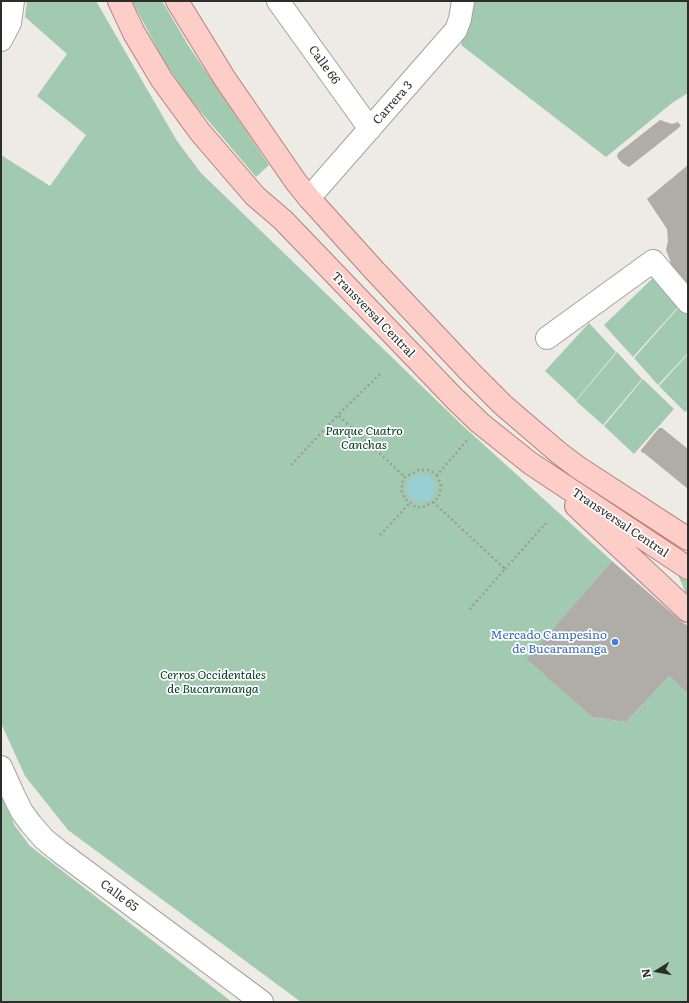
<!DOCTYPE html>
<style>
body{margin:0}
#map{position:relative;width:689px;height:1003px;overflow:hidden;background:#eeebe6;font-family:Literata,serif}
canvas{display:block}
.frame{position:absolute;inset:0;border:2px solid #2d2d2a;pointer-events:none}
.north{position:absolute;left:637px;top:951px;width:40px;height:40px;-webkit-text-stroke:3px #fff;paint-order:stroke;rotate:259deg;font-size:11px;font-weight:700;line-height:16px;text-align:center;color:#2d2d2a}
.north::after{content:'';display:block;margin:auto;width:14px;height:18px;background:#2d2d2a;clip-path:polygon(50% 0,100% 100%,50% 72%,0 100%)}
</style>
<div id="map">
<canvas width="689" height="1003"></canvas>
<div class="frame"></div>
<div class="north">N</div>
</div>
<script>
const context = document.querySelector('canvas').getContext('2d');
context.lineJoin = 'round';
function paint(path, color) { context.fillStyle = color; context.fill(path, 'evenodd'); }
const shape = rows => new Path2D(rows.map(r => 'M' + r).join(''));
function strokePath(path, color, width, dash) { context.strokeStyle = color; context.lineWidth = width; context.lineCap = dash ? 'butt' : 'round'; context.setLineDash(dash || []); context.stroke(path); }
function label(font, color, halo, rows, align = 'center') {
  context.font = font + ' Literata,serif'; context.lineWidth = 3.5; context.setLineDash([]); context.textBaseline = 'middle'; context.strokeStyle = halo; context.fillStyle = color; for (const [text, x, y, turn = 0] of rows) {
    context.save(); context.translate(x, y); context.rotate((+turn || 0) * Math.PI / 180); context.textAlign = isNaN(turn) ? turn : align; if (halo) context.strokeText(text, 0, 0); context.fillText(text, 0, 0); context.restore();
  }
}
paint(shape([
 [27,1,96,1,177,141,201,173,462,425,612,561,528,659,592,717,626,722,669,676,687,693,688,692,688,1002,301,1002,68,830,25,776,1,723,1,155,50,186,86,135,37,96,67,54,25,17],
 [132,1,162,1,188,45,269,165,256,177,190,99,164,61],
 [472,1,688,1,688,93,672,103,606,157,461,45],
 [654,277,679,306,633,357,604,325],
 [680,306,688,315,688,353,658,385,634,358],
 [589,323,616,352,576,400,545,371],
 [617,352,642,379,603,425,576,401],
 [688,354,688,409,685,412,659,386],
 [643,379,674,409,634,454,604,426],
 [678,575,688,581,688,598],
 [1,794,15,826,30,846,232,1002,1,1002]
]), '#a1cab1');
paint(shape([
 '407 488a14 14 0 1 1 28 0a14 14 0 1 1-28 0Z'
]), '#98ced5');
paint(shape([
 [660,120,672,124,678,122,681,126,629,167,622,163,617,157,618,153],
 [688,165,688,290,673,272,670,260,666,250,668,241,667,229,647,199],
 [659,428,662,428,688,449,688,489,644,453,641,452,641,450],
 [612,561,681,621,688,626,688,692,687,693,669,676,626,722,592,717,527,659]
]), '#b0aca8');
const minor = shape([
 [278,1,370,129],
 [1,40,10,23,13,1],
 [309,198,456,30,460,19,463,1],
 [547,338,653,261,688,302],
 [1,767,14,796,22,812,31,824,44,839,60,852,262,1002]
]);
const major = shape([
 [119,1,134,33,162,80,200,132,255,196,283,220,455,399,480,423,530,463,688,568],
 [177,1,225,79,296,182,309,198,374,270,469,371,503,405,559,453,579,468,688,539],
 [576,506,688,611]
]);
strokePath(minor, '#a5a39d', 24);
strokePath(major, '#b48079', 24);
strokePath(shape([
 [380,374,338,415,405,477],
 [291,465,338,415],
 [437,475,441,486,439,497,433,502,423,507,417,508,405,499,402,492,402,483,405,477,419,470,429,470,437,475,469,438],
 [433,502,505,569,469,610],
 [380,535,410,503],
 [505,569,546,523]
]), '#9e9c98', 2.5, [2, 3]);
strokePath(minor, '#fff', 22);
strokePath(major, '#fdcdc8', 22);
for (const [x, y, r, color] of [
 [615,642,4,"#3f7fe0"]
]) { const dot = new Path2D(); dot.arc(x, y, r, 0, 2 * Math.PI); context.fillStyle = color; context.fill(dot); strokePath(dot, '#fff', 1.5); }
label('12px', '#2d2d2a', '#fff', [
 ["Calle 66",324,65,54],
 ["Carrera 3",393,103,-49],
 ["Transversal Central",373,315,46],
 ["Transversal Central",620,523,34],
 ["Calle 65",119,896,37]
]);
label('italic 12px', '#00361e', '#fff', [
 ["Parque Cuatro",364,431],
 ["Canchas",364,445],
 ["Cerros Occidentales",213,675],
 ["de Bucaramanga",213,689]
]);
label('12px', '#366cbe', '#fff', [
 ["Mercado Campesino",607,635],
 ["de Bucaramanga",607,649]
], 'right');
</script>
